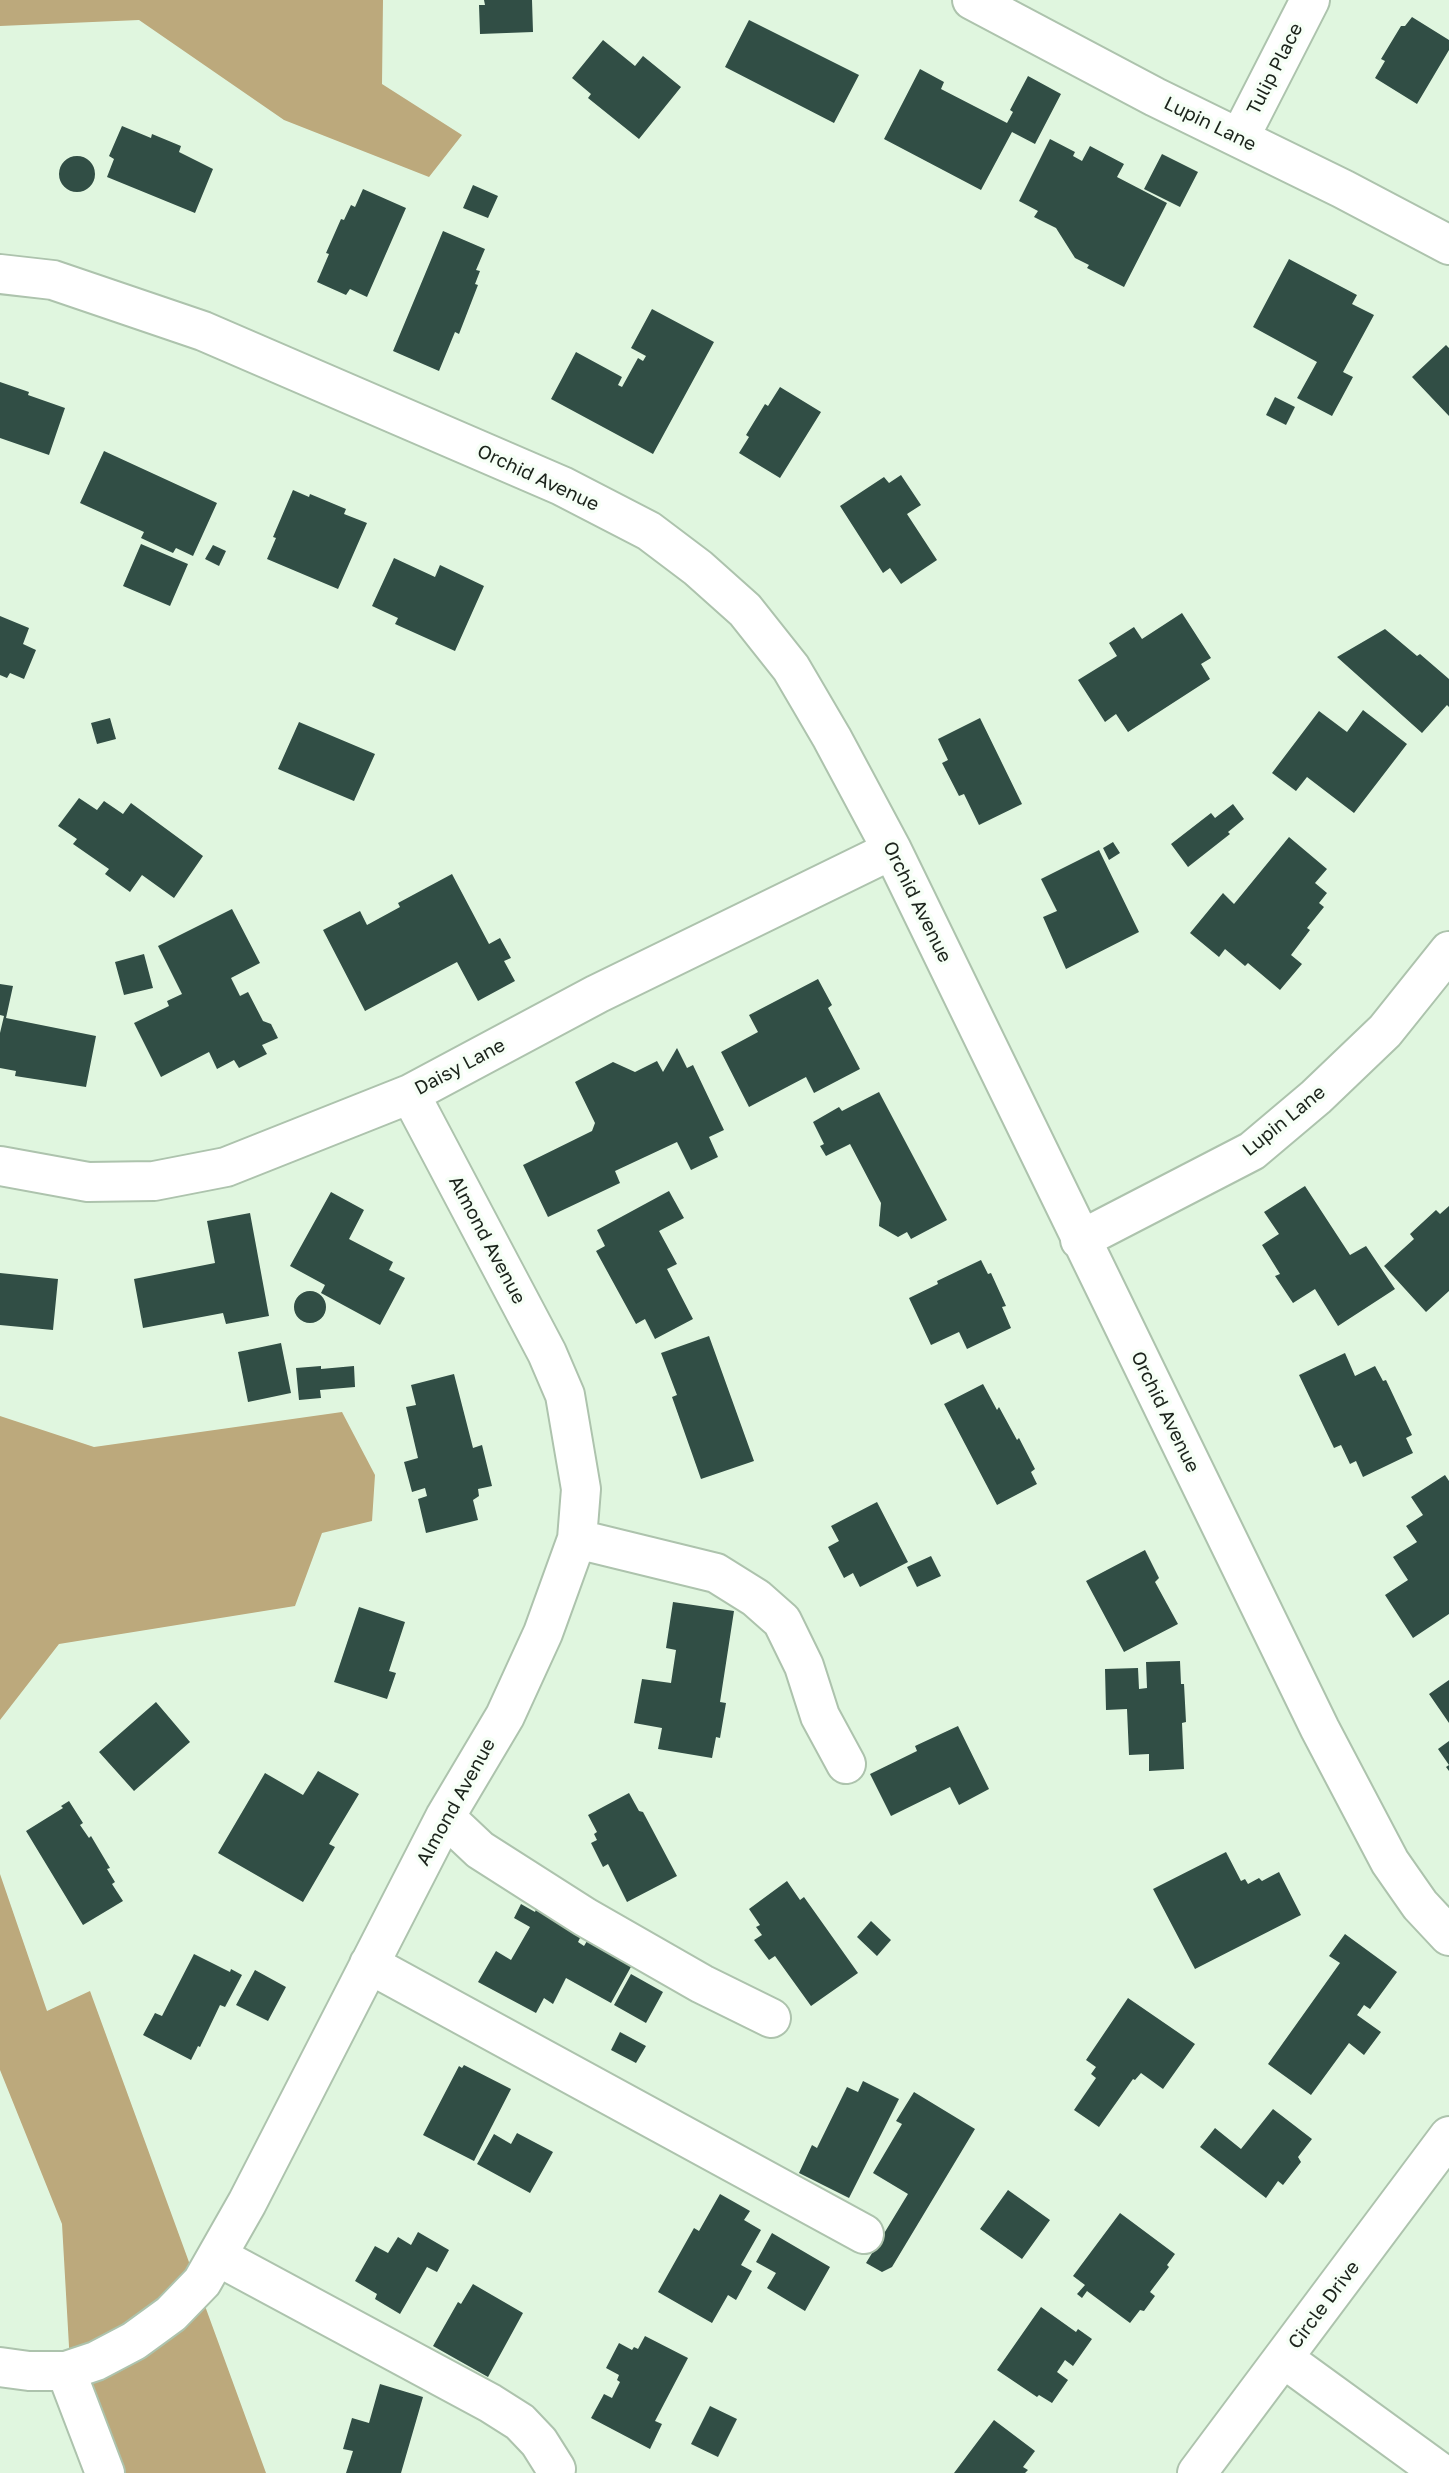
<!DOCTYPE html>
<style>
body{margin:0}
canvas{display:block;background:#e0f6df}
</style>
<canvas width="1449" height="2473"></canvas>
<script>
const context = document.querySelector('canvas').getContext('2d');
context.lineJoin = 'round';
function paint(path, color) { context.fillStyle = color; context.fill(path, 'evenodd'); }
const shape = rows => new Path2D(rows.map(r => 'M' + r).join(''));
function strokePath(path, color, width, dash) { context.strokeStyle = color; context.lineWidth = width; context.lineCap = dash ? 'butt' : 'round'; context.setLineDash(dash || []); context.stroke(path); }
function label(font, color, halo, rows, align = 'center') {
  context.font = font + ' "Golos Text",sans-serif'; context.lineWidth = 7; context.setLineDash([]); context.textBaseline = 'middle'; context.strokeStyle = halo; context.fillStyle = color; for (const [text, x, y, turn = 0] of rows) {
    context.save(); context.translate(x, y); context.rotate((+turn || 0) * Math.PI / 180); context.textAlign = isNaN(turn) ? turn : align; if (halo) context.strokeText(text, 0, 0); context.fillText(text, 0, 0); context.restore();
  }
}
paint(shape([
 [0,0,383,0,382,84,462,135,429,177,284,120,139,20,0,26],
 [342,1412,375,1475,372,1521,322,1533,295,1606,59,1644,0,1720,0,1416,94,1447],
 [0,1874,47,2011,90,1991,266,2473,112,2473,70,2364,62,2224,0,2070]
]), '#bca97c');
paint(shape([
 [484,0,532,0,533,32,480,34,479,5,485,5],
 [1412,17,1449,40,1449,50,1417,104,1375,78,1385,61,1381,59,1401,26,1405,26],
 [749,20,859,75,834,123,725,67],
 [603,40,635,66,643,56,681,87,639,139,588,98,591,94,572,78],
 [920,69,944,82,941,89,1007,123,1013,112,1010,110,1028,76,1061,94,1035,144,1012,132,981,190,884,139],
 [122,126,151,138,152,134,181,146,179,152,213,169,195,213,107,177,114,159,109,156],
 [1050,139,1075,152,1073,156,1082,161,1090,146,1124,164,1117,177,1167,203,1124,287,1087,268,1089,265,1075,258,1056,228,1034,217,1038,211,1019,201],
 [1162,154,1198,172,1180,207,1144,189],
 '59 174a18 18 0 1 1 36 0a18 18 0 1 1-36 0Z',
 [473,185,498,196,488,218,463,208],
 [363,189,406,208,367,297,350,289,346,295,317,282,329,254,326,253,341,219,344,220,351,205,355,207],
 [443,231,485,249,476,270,480,271,475,284,478,285,459,334,455,332,439,371,393,351],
 [1289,259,1357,295,1352,304,1374,315,1343,372,1353,377,1332,416,1297,398,1317,362,1253,327],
 [652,309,714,342,653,454,551,399,576,352,622,377,618,385,622,387,638,358,643,361,646,356,631,348],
 [1446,345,1449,348,1449,416,1412,377],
 [0,382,29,392,28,395,65,408,49,455,0,438],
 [780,387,821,412,780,478,739,453,749,437,746,435,765,404,768,406],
 [1275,397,1295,407,1286,425,1266,415],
 [104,451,217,503,193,556,176,548,173,553,141,538,144,532,80,503],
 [901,475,921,505,907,514,937,560,901,584,890,568,883,573,840,506,884,477,889,483],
 [293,490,309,497,310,494,346,509,344,514,367,523,338,589,267,559,276,538,273,537],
 [141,544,188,564,170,606,123,586],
 [213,545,226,551,219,566,205,559],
 [394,558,435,577,440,565,484,586,455,651,395,624,398,618,372,606],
 [1182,613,1211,658,1201,664,1210,679,1128,732,1116,714,1105,722,1078,680,1117,656,1109,643,1134,627,1142,639],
 [0,616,29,628,23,644,36,650,24,679,10,673,7,678,0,675],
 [1385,629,1417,656,1420,654,1449,679,1449,707,1447,705,1422,733,1337,657],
 [1363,710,1407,744,1354,813,1307,777,1296,791,1272,773,1319,711,1347,732],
 [110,718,116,739,97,744,91,723],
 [980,718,1022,804,979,825,964,794,959,796,942,763,948,760,938,739],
 [299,722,375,754,354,801,278,769],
 [79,798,97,810,104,801,123,814,131,803,203,856,174,898,142,875,130,892,105,874,109,869,73,844,77,839,58,826],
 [1233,804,1244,819,1228,832,1230,834,1188,867,1171,844,1211,813,1215,818],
 [1289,837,1327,869,1315,883,1327,893,1319,903,1324,907,1307,928,1310,930,1291,955,1302,964,1280,990,1248,963,1245,966,1225,949,1219,957,1190,933,1223,893,1234,904],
 [1113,842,1120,853,1109,860,1103,848],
 [1099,850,1139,932,1066,969,1043,917,1057,911,1041,879],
 [452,874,489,944,500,938,511,958,504,961,515,981,478,1001,457,962,365,1011,323,930,360,911,367,925,400,907,398,903],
 [232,909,260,963,231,978,240,996,248,992,263,1021,271,1024,278,1038,262,1045,267,1054,239,1068,234,1060,217,1069,209,1052,161,1077,134,1023,169,1006,167,1001,182,994,158,946],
 [144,954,153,988,124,995,115,962],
 [818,979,832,1005,828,1008,860,1069,814,1093,806,1077,749,1107,721,1052,758,1032,749,1015],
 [0,984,13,986,6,1018,96,1036,86,1087,15,1076,16,1071,0,1068,0,1033,4,1016,0,1015],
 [677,1048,687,1068,693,1065,724,1130,709,1137,718,1157,691,1170,677,1142,615,1171,620,1183,548,1217,523,1165,592,1131,595,1123,575,1082,613,1062,635,1072,657,1061,663,1072],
 [879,1092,947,1220,911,1239,907,1232,898,1237,879,1226,881,1203,850,1144,826,1156,820,1146,824,1144,813,1122,839,1107,842,1111],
 [1305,1186,1350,1255,1366,1246,1395,1289,1338,1326,1315,1289,1293,1303,1275,1276,1280,1274,1262,1245,1279,1234,1264,1212],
 [669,1191,684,1218,659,1231,677,1264,667,1269,693,1319,655,1339,645,1319,636,1324,596,1251,605,1246,597,1230],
 [331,1192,364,1210,349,1239,393,1262,389,1270,405,1278,380,1325,321,1293,325,1285,290,1266],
 [1449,1206,1449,1291,1426,1312,1384,1266,1414,1239,1410,1234,1436,1210,1440,1214],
 [250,1213,269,1316,226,1324,223,1313,143,1328,134,1279,215,1263,207,1221],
 [981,1260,988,1274,991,1273,1006,1306,1002,1307,1011,1328,967,1349,959,1332,931,1345,909,1298,938,1284,937,1281],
 [0,1273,58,1279,53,1330,0,1325],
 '294 1307a16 16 0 1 1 32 0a16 16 0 1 1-32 0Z',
 [709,1336,754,1461,701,1479,672,1397,677,1395,661,1353],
 [281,1343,291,1393,248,1402,238,1352],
 [1345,1353,1355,1376,1375,1366,1383,1381,1386,1380,1412,1435,1406,1438,1413,1453,1363,1477,1356,1461,1350,1464,1341,1445,1334,1448,1299,1375],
 [321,1366,321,1369,354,1366,355,1387,320,1390,321,1398,299,1400,296,1368],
 [454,1374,473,1448,482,1445,492,1486,478,1489,479,1496,473,1500,478,1520,426,1533,418,1499,427,1496,425,1488,412,1492,404,1462,418,1458,406,1407,416,1405,411,1385],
 [983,1384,997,1410,999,1407,1017,1440,1019,1438,1035,1469,1031,1472,1037,1484,997,1505,944,1404],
 [1445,1475,1449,1481,1449,1614,1413,1638,1385,1595,1408,1580,1393,1557,1417,1542,1406,1526,1423,1515,1411,1497],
 [877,1502,908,1562,860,1587,853,1573,844,1578,828,1547,839,1541,831,1526],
 [1145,1550,1159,1578,1155,1582,1178,1624,1124,1652,1086,1581],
 [931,1556,941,1576,917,1587,907,1567],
 [673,1602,734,1611,720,1702,726,1703,720,1738,716,1737,712,1758,658,1749,662,1728,634,1723,642,1679,671,1683,676,1650,666,1648],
 [359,1607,405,1622,389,1671,396,1673,387,1699,334,1682],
 [1180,1661,1181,1684,1184,1684,1186,1722,1182,1723,1184,1769,1149,1771,1149,1754,1129,1755,1127,1709,1106,1710,1105,1669,1138,1668,1139,1689,1147,1688,1146,1662],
 [1449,1680,1449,1723,1429,1694],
 [156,1702,190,1742,134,1791,99,1752],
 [958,1726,989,1789,959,1805,950,1787,891,1816,870,1774,917,1751,915,1746],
 [1449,1741,1449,1771,1446,1767,1449,1765,1438,1749],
 [318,1771,359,1794,329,1844,335,1847,303,1902,218,1853,265,1773,303,1795],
 [629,1793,639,1811,643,1812,677,1876,627,1902,608,1864,603,1867,591,1843,597,1840,594,1834,597,1832,588,1815],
 [69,1801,83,1823,80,1825,89,1838,91,1836,110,1868,107,1869,115,1882,112,1884,123,1901,83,1925,26,1831,63,1808,61,1806],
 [1226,1852,1241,1881,1245,1879,1248,1884,1259,1878,1262,1881,1279,1872,1301,1915,1195,1969,1153,1889],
 [787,1881,800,1900,804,1897,858,1973,811,2006,775,1956,769,1960,754,1940,762,1935,756,1927,760,1925,749,1909],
 [521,1904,535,1912,537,1907,583,1932,578,1942,584,1946,587,1941,632,1965,611,2003,566,1978,553,2004,544,1998,536,2013,478,1982,496,1951,511,1960,530,1927,514,1918],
 [871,1921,891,1940,877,1956,857,1937],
 [1345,1934,1397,1972,1370,2009,1364,2005,1357,2015,1381,2032,1364,2055,1349,2043,1311,2095,1268,2064,1340,1963,1329,1956],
 [194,1954,230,1972,231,1969,242,1975,225,2007,220,2005,200,2047,198,2046,191,2060,143,2035,155,2013,162,2016],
 [255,1970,286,1987,268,2021,236,2005],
 [631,1974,663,1992,646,2023,614,2005],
 [1128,1998,1195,2044,1163,2089,1141,2073,1135,2080,1133,2079,1099,2127,1074,2110,1096,2078,1091,2074,1096,2067,1086,2060],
 [620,2032,646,2046,636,2063,611,2050],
 [464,2065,511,2089,474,2161,423,2135,459,2066,462,2068],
 [863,2081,899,2099,849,2198,799,2173,812,2145,817,2148,847,2087,858,2092],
 [914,2092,975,2129,892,2267,882,2272,866,2263,908,2194,873,2173,902,2124,896,2121],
 [1273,2109,1312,2139,1298,2157,1301,2162,1283,2185,1278,2181,1266,2198,1200,2147,1215,2128,1241,2149],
 [517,2133,553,2152,530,2193,477,2164,494,2134,511,2144],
 [1008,2190,1050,2220,1022,2259,980,2229],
 [720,2194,750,2211,744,2220,761,2230,741,2265,752,2271,736,2300,728,2295,712,2323,658,2292,694,2228,699,2231],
 [1120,2213,1175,2254,1167,2265,1169,2267,1150,2292,1155,2296,1144,2311,1140,2310,1130,2323,1087,2291,1082,2298,1077,2294,1085,2285,1073,2276],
 [418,2232,449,2250,437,2272,427,2267,400,2314,375,2299,377,2294,355,2281,375,2246,388,2253,398,2237,411,2245],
 [772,2233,830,2267,805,2311,767,2288,776,2273,756,2262],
 [473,2284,523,2313,488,2377,433,2346,458,2302,461,2304],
 [1041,2307,1076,2332,1078,2329,1092,2339,1073,2366,1065,2360,1057,2372,1068,2380,1052,2403,1039,2395,1037,2397,997,2370],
 [645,2336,688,2358,655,2421,662,2424,650,2449,591,2418,604,2394,612,2398,620,2382,617,2380,619,2375,606,2368,619,2343,632,2350,634,2347,638,2349],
 [380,2384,423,2397,401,2473,346,2473,353,2451,343,2449,352,2418,369,2423],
 [710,2406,737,2419,718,2457,691,2444],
 [994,2420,1035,2451,1023,2467,1028,2470,1025,2473,954,2473]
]), '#314e45');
const minor = shape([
 [972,0,1155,97,1343,189,1449,245],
 [1240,137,1310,0],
 [0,274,53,280,203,331,562,486,649,531,698,568,745,610,791,668,832,738,892,850,1320,1729,1390,1862,1420,1905,1449,1936],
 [0,1166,88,1182,154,1181,226,1167,410,1094,597,994,892,850],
 [1080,1240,1252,1151,1316,1097,1385,1031,1449,951],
 [577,1539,716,1573,756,1598,782,1621,804,1666,820,1716,846,1764],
 [445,1817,480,1850,585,1917,702,1984,771,2018],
 [369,1964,864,2234],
 [217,2256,490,2403,520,2422,539,2442,556,2469],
 [1283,2358,1441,2473],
 [0,2367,29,2371,66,2371,96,2361,134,2341,171,2314,202,2282,247,2203,445,1817,505,1716,543,1633,577,1539,581,1489,565,1395,547,1353,410,1094],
 [66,2371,105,2473],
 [1197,2473,1449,2136]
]);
strokePath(minor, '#adc3ad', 42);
strokePath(minor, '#fff', 38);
label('19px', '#1b231b', '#f6fff6', [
 ["Tulip Place",1275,69,-63],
 ["Lupin Lane",1210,124,26],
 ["Orchid Avenue",538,478,25],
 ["Orchid Avenue",917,902,64],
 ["Daisy Lane",460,1067,-28],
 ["Lupin Lane",1284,1121,-39],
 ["Almond Avenue",487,1240,62],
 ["Orchid Avenue",1165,1412,64],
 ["Almond Avenue",456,1802,-61],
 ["Circle Drive",1324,2305,-53]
]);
</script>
